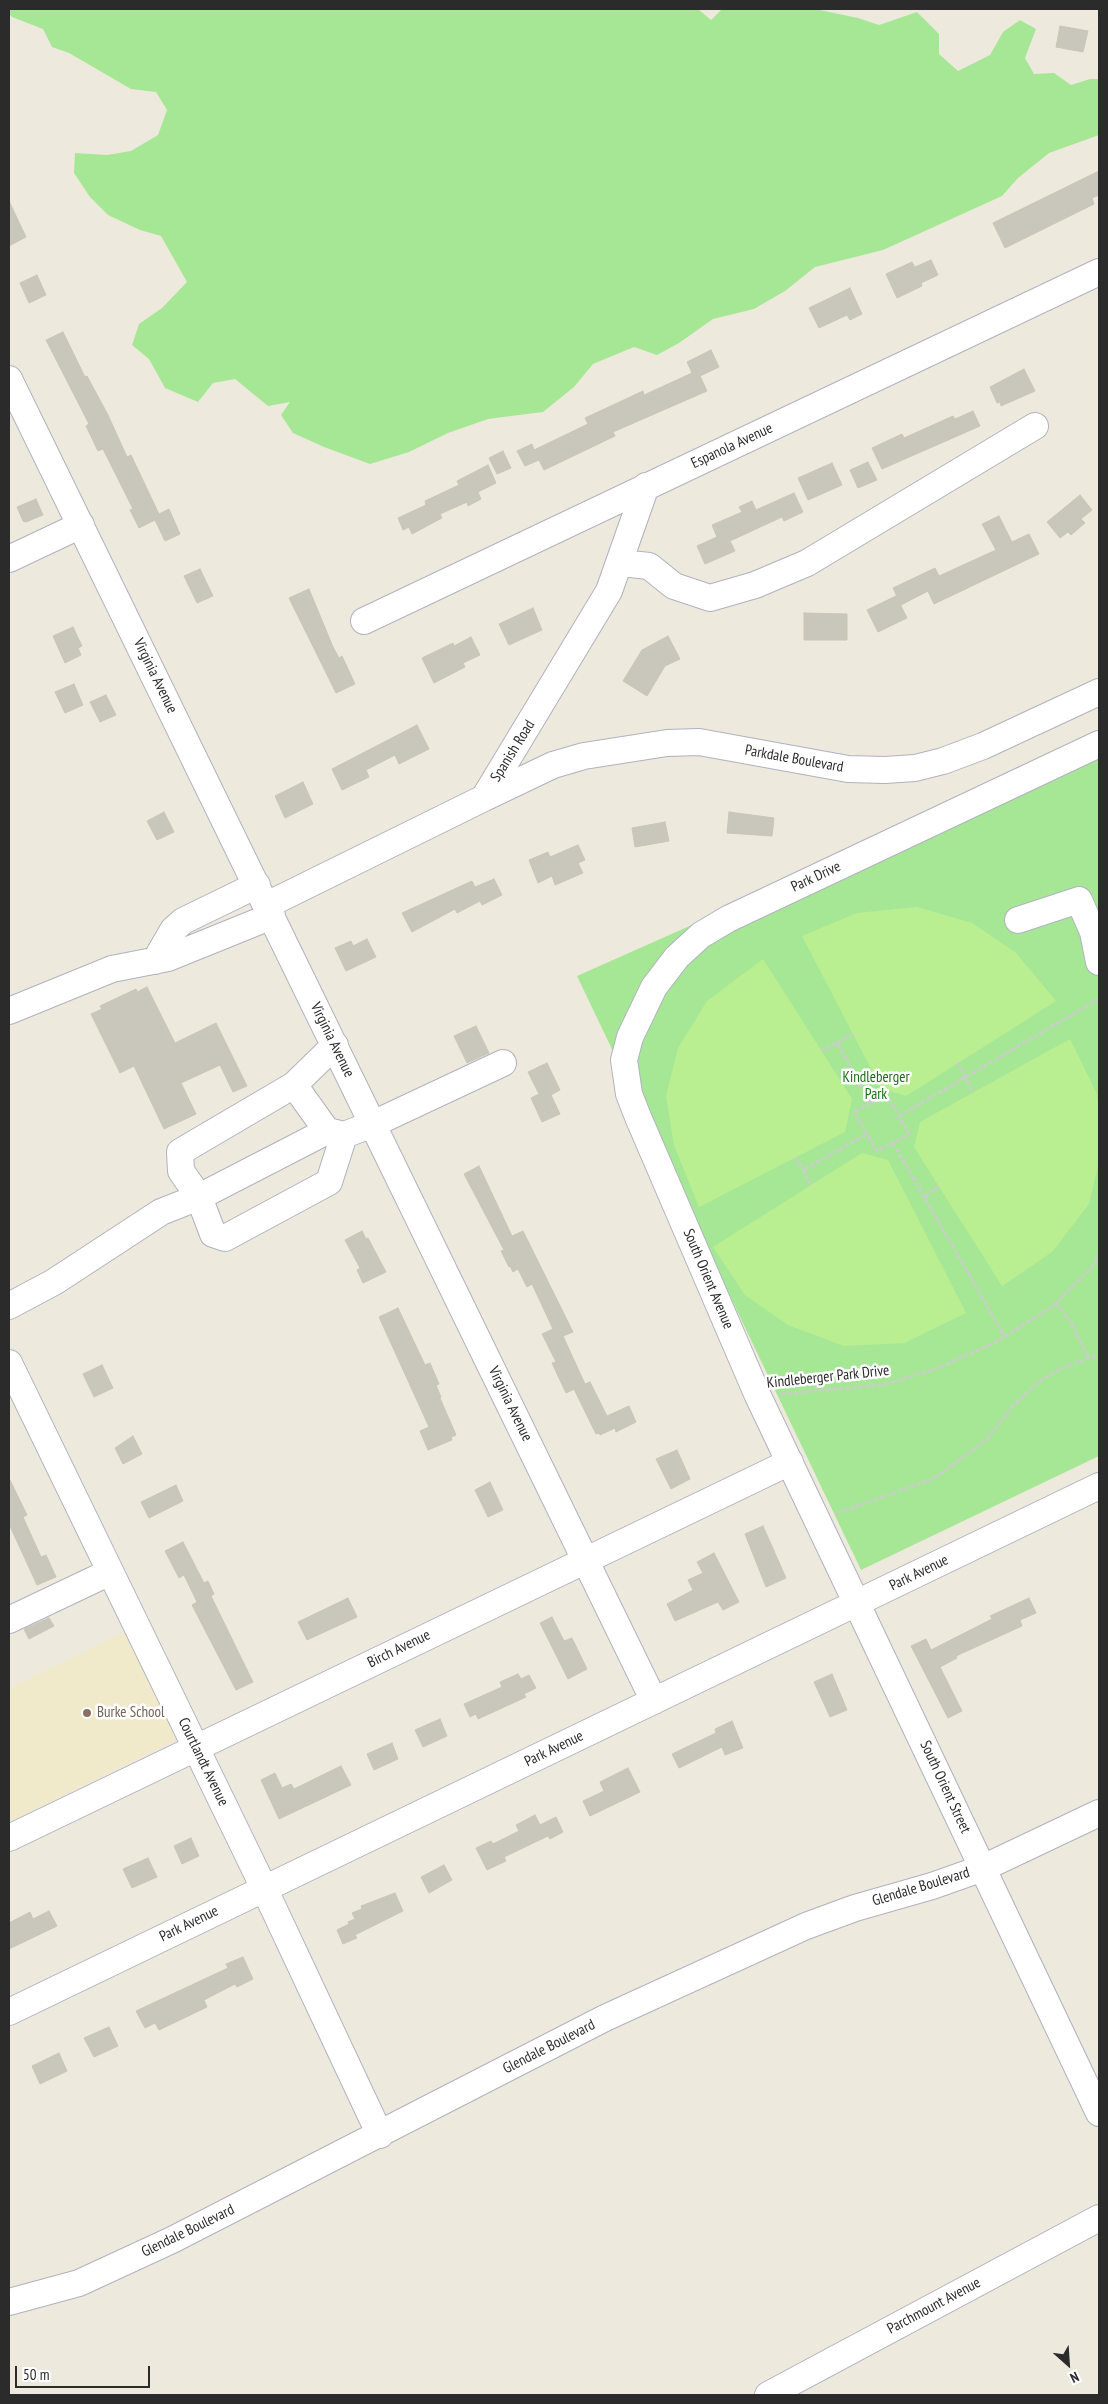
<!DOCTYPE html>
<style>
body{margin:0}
#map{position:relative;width:1108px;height:2404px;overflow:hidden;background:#eee9dd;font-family:"PT Sans Narrow",sans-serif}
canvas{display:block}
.frame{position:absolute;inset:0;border:10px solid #2b2b2b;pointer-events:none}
.north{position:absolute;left:1043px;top:2339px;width:50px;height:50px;-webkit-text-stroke:4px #fff;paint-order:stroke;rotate:154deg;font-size:14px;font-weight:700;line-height:20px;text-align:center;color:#2b2b2b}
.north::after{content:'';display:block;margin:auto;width:18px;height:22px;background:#2b2b2b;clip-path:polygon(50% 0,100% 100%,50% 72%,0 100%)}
.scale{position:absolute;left:15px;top:2366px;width:135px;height:22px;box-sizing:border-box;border:2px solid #2b2b2b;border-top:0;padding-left:6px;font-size:15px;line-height:18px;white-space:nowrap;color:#2b2b2b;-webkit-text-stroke:4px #fff;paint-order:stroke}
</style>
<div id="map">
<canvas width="1108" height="2404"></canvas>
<div class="frame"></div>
<div class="north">N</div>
<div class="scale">50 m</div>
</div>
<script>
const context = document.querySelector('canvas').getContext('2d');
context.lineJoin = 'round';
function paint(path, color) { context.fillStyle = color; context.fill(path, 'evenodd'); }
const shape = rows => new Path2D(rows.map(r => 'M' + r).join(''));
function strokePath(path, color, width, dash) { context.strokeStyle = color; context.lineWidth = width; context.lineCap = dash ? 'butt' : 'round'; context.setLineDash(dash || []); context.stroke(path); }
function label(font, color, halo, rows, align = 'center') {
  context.font = font + ' "PT Sans Narrow",sans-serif'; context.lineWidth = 5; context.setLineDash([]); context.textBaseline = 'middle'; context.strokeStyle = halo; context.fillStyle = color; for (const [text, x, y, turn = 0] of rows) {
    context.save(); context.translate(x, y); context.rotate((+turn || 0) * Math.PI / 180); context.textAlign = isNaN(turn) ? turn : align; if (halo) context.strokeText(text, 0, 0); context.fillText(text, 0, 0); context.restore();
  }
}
paint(shape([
 [125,1632,178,1739,9,1822,9,1688]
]), '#f0eacb');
paint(shape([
 [9,9,698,9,711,20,722,9,815,9,858,18,879,25,917,12,939,34,939,54,958,71,990,55,1003,32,1020,20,1036,29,1025,58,1034,74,1054,73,1071,85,1090,79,1099,79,1099,135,1049,153,1018,178,1002,196,883,250,815,267,785,291,754,309,713,319,679,343,657,355,634,347,593,364,574,387,543,412,488,419,448,433,409,452,370,464,324,447,293,433,281,415,290,402,268,406,235,379,213,383,198,402,165,388,149,359,132,345,139,324,162,308,187,282,161,236,140,230,108,215,90,197,74,173,75,153,107,155,131,151,158,135,167,110,156,92,131,89,69,53,52,47,43,29,12,17,9,14],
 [1099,744,1099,1456,861,1570,577,976]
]), '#a6e796');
paint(shape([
 [917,907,972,923,1016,953,1056,1001,906,1096,881,1088,802,936,857,913],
 [763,959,852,1099,845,1132,699,1207,674,1145,666,1096,678,1048,707,1001],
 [1070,1039,1097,1094,1099,1116,1099,1161,1089,1204,1052,1252,1002,1286,914,1147,920,1122],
 [862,1153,888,1160,966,1313,904,1343,844,1346,788,1325,745,1295,713,1247]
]), '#baef91');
const building = shape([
 [1060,26,1088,31,1083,52,1056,47,1060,26],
 [1099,171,1099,195,1092,198,1094,204,1005,248,993,223,1099,171],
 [9,201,26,237,9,246,9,201],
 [931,260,938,275,921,283,922,286,897,298,886,274,912,262,915,267,931,260],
 [37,275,46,295,29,303,20,283,37,275],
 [850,288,862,314,850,320,847,315,819,328,809,308,850,288],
 [63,332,85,377,87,376,108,415,127,457,131,455,159,514,169,509,180,534,165,541,155,520,139,528,130,510,133,509,103,449,98,451,86,426,89,424,46,340,63,332],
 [711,350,719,367,700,376,707,391,613,432,615,436,544,470,539,460,525,466,517,451,532,444,534,450,588,424,585,418,643,391,644,395,692,373,687,362,711,350],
 [1024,369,1035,391,1001,406,1000,402,997,403,990,387,1024,369],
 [973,411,980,426,882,469,872,448,902,434,904,438,953,416,955,419,973,411],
 [503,451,511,468,497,474,489,458,503,451],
 [868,462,877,480,858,488,850,470,868,462],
 [832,463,842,485,808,500,798,478,832,463],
 [488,465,496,483,478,492,481,499,468,506,467,502,440,514,442,518,412,534,409,527,403,530,398,518,426,505,425,501,459,485,457,481,488,465],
 [794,493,803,512,784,521,782,517,730,541,735,551,705,564,697,546,717,537,712,525,742,512,739,507,752,501,756,510,794,493],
 [1080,495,1092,510,1081,519,1085,523,1071,535,1068,532,1060,538,1047,522,1080,495],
 [36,499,43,515,26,522,23,521,17,507,36,499],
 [999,516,1012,542,1029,534,1039,554,934,604,928,591,901,605,893,588,935,568,939,576,996,550,982,524,999,516],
 [200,569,213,596,197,603,184,576,200,569],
 [309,589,333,647,339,658,342,656,355,684,336,693,289,598,309,589],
 [896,596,907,618,878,632,867,610,896,596],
 [533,608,542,630,509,645,499,624,533,608],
 [804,613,847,614,847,640,804,640,804,613],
 [73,627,82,646,78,648,81,655,65,663,53,636,73,627],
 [668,636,680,659,665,666,647,696,623,681,642,650,668,636],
 [471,637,480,655,463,663,465,667,434,683,422,658,453,643,454,646,471,637],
 [74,684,83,705,65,713,55,692,74,684],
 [106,695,116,715,100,722,90,702,106,695],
 [417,725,429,749,399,764,395,755,366,770,369,777,342,790,332,769,417,725],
 [303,782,313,804,285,818,275,796,303,782],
 [164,812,174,832,157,840,147,821,164,812],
 [729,812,774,818,772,836,727,833,729,812],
 [665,822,669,841,635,847,632,828,665,822],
 [578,845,585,860,578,863,583,873,555,885,552,876,538,883,529,860,548,852,550,857,578,845],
 [494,879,502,895,482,905,480,901,457,913,455,909,412,932,402,913,472,881,475,887,494,879],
 [367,939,376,957,346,971,335,948,351,941,353,946,367,939],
 [147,987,175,1043,216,1023,247,1086,233,1092,220,1065,181,1083,196,1114,164,1129,134,1066,120,1073,91,1014,102,1009,100,1006,136,989,137,992,147,987],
 [476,1026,489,1053,467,1063,454,1036,476,1026],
 [547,1063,560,1090,551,1095,560,1114,542,1122,531,1098,539,1094,528,1072,547,1063],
 [479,1166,512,1236,523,1231,573,1332,563,1336,585,1384,566,1393,552,1363,556,1362,542,1334,553,1329,532,1284,527,1287,518,1269,513,1272,510,1266,509,1267,501,1251,504,1250,464,1174,479,1166],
 [362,1231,366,1239,368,1238,386,1272,363,1283,357,1270,360,1268,345,1240,362,1231],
 [398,1308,425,1365,430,1363,439,1384,436,1385,441,1397,440,1398,456,1435,451,1437,452,1440,428,1450,420,1431,429,1427,379,1317,398,1308],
 [102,1365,113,1388,94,1397,83,1374,102,1365],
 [590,1382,607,1416,629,1406,636,1422,616,1432,615,1428,600,1435,599,1433,596,1434,574,1389,590,1382],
 [133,1436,142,1454,123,1464,115,1448,133,1436],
 [677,1450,690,1479,671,1489,656,1459,677,1450],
 [9,1478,27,1515,23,1517,41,1557,46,1555,56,1577,37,1585,9,1524,9,1478],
 [490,1482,503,1510,488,1517,475,1490,490,1482],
 [176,1485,183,1501,149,1518,141,1502,176,1485],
 [763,1526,786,1578,766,1587,745,1534,763,1526],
 [183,1542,204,1583,208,1581,214,1594,211,1596,253,1682,236,1690,192,1605,197,1602,184,1575,179,1578,165,1551,183,1542],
 [714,1553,739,1602,723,1610,718,1602,675,1621,667,1604,693,1590,688,1580,703,1573,697,1562,714,1553],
 [348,1598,357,1617,307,1640,298,1622,348,1598],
 [1029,1598,1036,1613,1020,1620,1022,1626,956,1656,957,1658,940,1667,962,1711,948,1718,911,1646,926,1639,931,1650,992,1619,990,1616,1029,1598],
 [552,1617,564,1641,572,1638,587,1669,568,1679,540,1623,552,1617],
 [49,1618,54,1626,29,1639,24,1629,49,1618],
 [518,1674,521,1679,529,1675,536,1688,524,1694,526,1697,478,1719,476,1714,470,1717,464,1704,502,1687,500,1682,518,1674],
 [832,1674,847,1710,830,1717,814,1682,832,1674],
 [440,1719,447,1736,423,1747,415,1730,440,1719],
 [732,1721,743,1748,725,1755,722,1747,679,1768,672,1754,716,1733,715,1729,732,1721],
 [392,1743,398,1759,374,1770,367,1754,392,1743],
 [341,1766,351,1785,279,1819,261,1780,275,1773,282,1788,291,1784,294,1789,341,1766],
 [628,1768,640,1792,590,1816,583,1801,604,1791,600,1782,628,1768],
 [535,1815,540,1825,556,1817,563,1832,550,1839,548,1836,504,1857,506,1861,487,1870,476,1848,491,1841,493,1844,519,1831,516,1825,535,1815],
 [191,1838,199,1856,182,1864,174,1846,191,1838],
 [148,1858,157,1877,132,1888,123,1869,148,1858],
 [444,1865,452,1880,429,1893,421,1877,444,1865],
 [395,1893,403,1911,355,1935,357,1938,343,1944,337,1930,349,1924,348,1922,355,1919,352,1913,362,1909,361,1906,395,1893],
 [49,1911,57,1926,9,1949,9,1923,30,1912,33,1919,49,1911],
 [243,1957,253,1979,237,1987,235,1984,204,2000,207,2007,159,2030,155,2023,145,2028,136,2011,228,1968,226,1964,243,1957],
 [109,2027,118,2046,94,2057,84,2038,109,2027],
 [59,2053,67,2071,40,2084,32,2066,59,2053]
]);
paint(building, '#c9c6bc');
strokePath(building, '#cac5b6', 1);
const minor = shape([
 [9,379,654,1701],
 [9,559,81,525],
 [621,563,649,566,674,586,710,598,755,585,807,563,1035,426],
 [364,621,1099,272],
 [1099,744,728,919,701,935,677,957,654,987,630,1037,624,1060,629,1094,638,1117,758,1396,1099,2113],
 [484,798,553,765,584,756,667,743,699,742,848,769,885,770,915,768,943,761,983,746,1099,692],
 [267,905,484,798,609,591,646,486],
 [1018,920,1079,900,1093,932,1099,962],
 [155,961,173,930,183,921,257,885],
 [9,1011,112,969,168,958,272,916],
 [294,1085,335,1045],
 [327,1131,294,1085,180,1152,181,1171,199,1197,213,1234,225,1238,329,1182,344,1135],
 [9,1306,54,1282,161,1212,199,1197,327,1131,344,1135,373,1124,503,1063],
 [9,1363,264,1888,380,2135],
 [9,1620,110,1572],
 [9,1838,790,1462],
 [9,2012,1099,1486],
 [9,2302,79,2283,172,2240,605,2018,806,1926,855,1908,932,1886,983,1868,1099,1813],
 [768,2395,1099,2218]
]);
strokePath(minor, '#b1b1c0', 28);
strokePath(shape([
 [853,1034,837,1043,871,1104],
 [821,1051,837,1043],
 [958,1063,973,1093],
 [899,1116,1099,999],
 [893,1143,1005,1337],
 [795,1158,803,1170],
 [811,1185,803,1170,867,1134,854,1112,887,1095,909,1134,877,1151,867,1134],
 [925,1197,939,1186],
 [1056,1303,1071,1323,1088,1357],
 [781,1394,882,1385,935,1369,992,1344,1052,1307,1092,1267,1099,1254],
 [837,1513,930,1480,943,1472,985,1441,1012,1407,1038,1382,1060,1369,1099,1354]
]), '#ccc', 3, [4, 2.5]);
strokePath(minor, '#fff', 26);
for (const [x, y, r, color] of [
 [87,1713,5,"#8d6e63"]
]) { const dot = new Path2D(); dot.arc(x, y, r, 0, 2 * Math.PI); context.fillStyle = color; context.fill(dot); strokePath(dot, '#fff', 2); }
label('15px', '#2b2b2b', '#fff', [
 ["Espanola Avenue",732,446,-25],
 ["Virginia Avenue",155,676,64],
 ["Spanish Road",513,751,-58],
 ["Parkdale Boulevard",794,759,10],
 ["Park Drive",816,877,-25],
 ["Virginia Avenue",332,1040,64],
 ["South Orient Avenue",708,1279,67],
 ["Kindleberger Park Drive",828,1377,-6],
 ["Virginia Avenue",510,1404,64],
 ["Park Avenue",919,1573,-26],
 ["Birch Avenue",399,1649,-26],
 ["Park Avenue",554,1749,-26],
 ["Courtlandt Avenue",203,1762,64],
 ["South Orient Street",945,1787,65],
 ["Glendale Boulevard",921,1887,-17],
 ["Park Avenue",189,1924,-26],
 ["Glendale Boulevard",549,2047,-27],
 ["Glendale Boulevard",188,2231,-26],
 ["Parchmount Avenue",934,2306,-28]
]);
label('15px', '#1c6e16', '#fff', [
 ["Kindleberger",876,1078],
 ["Park",876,1095]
]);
label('15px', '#785e54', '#fff', [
 ["Burke School",97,1713]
], 'left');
</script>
